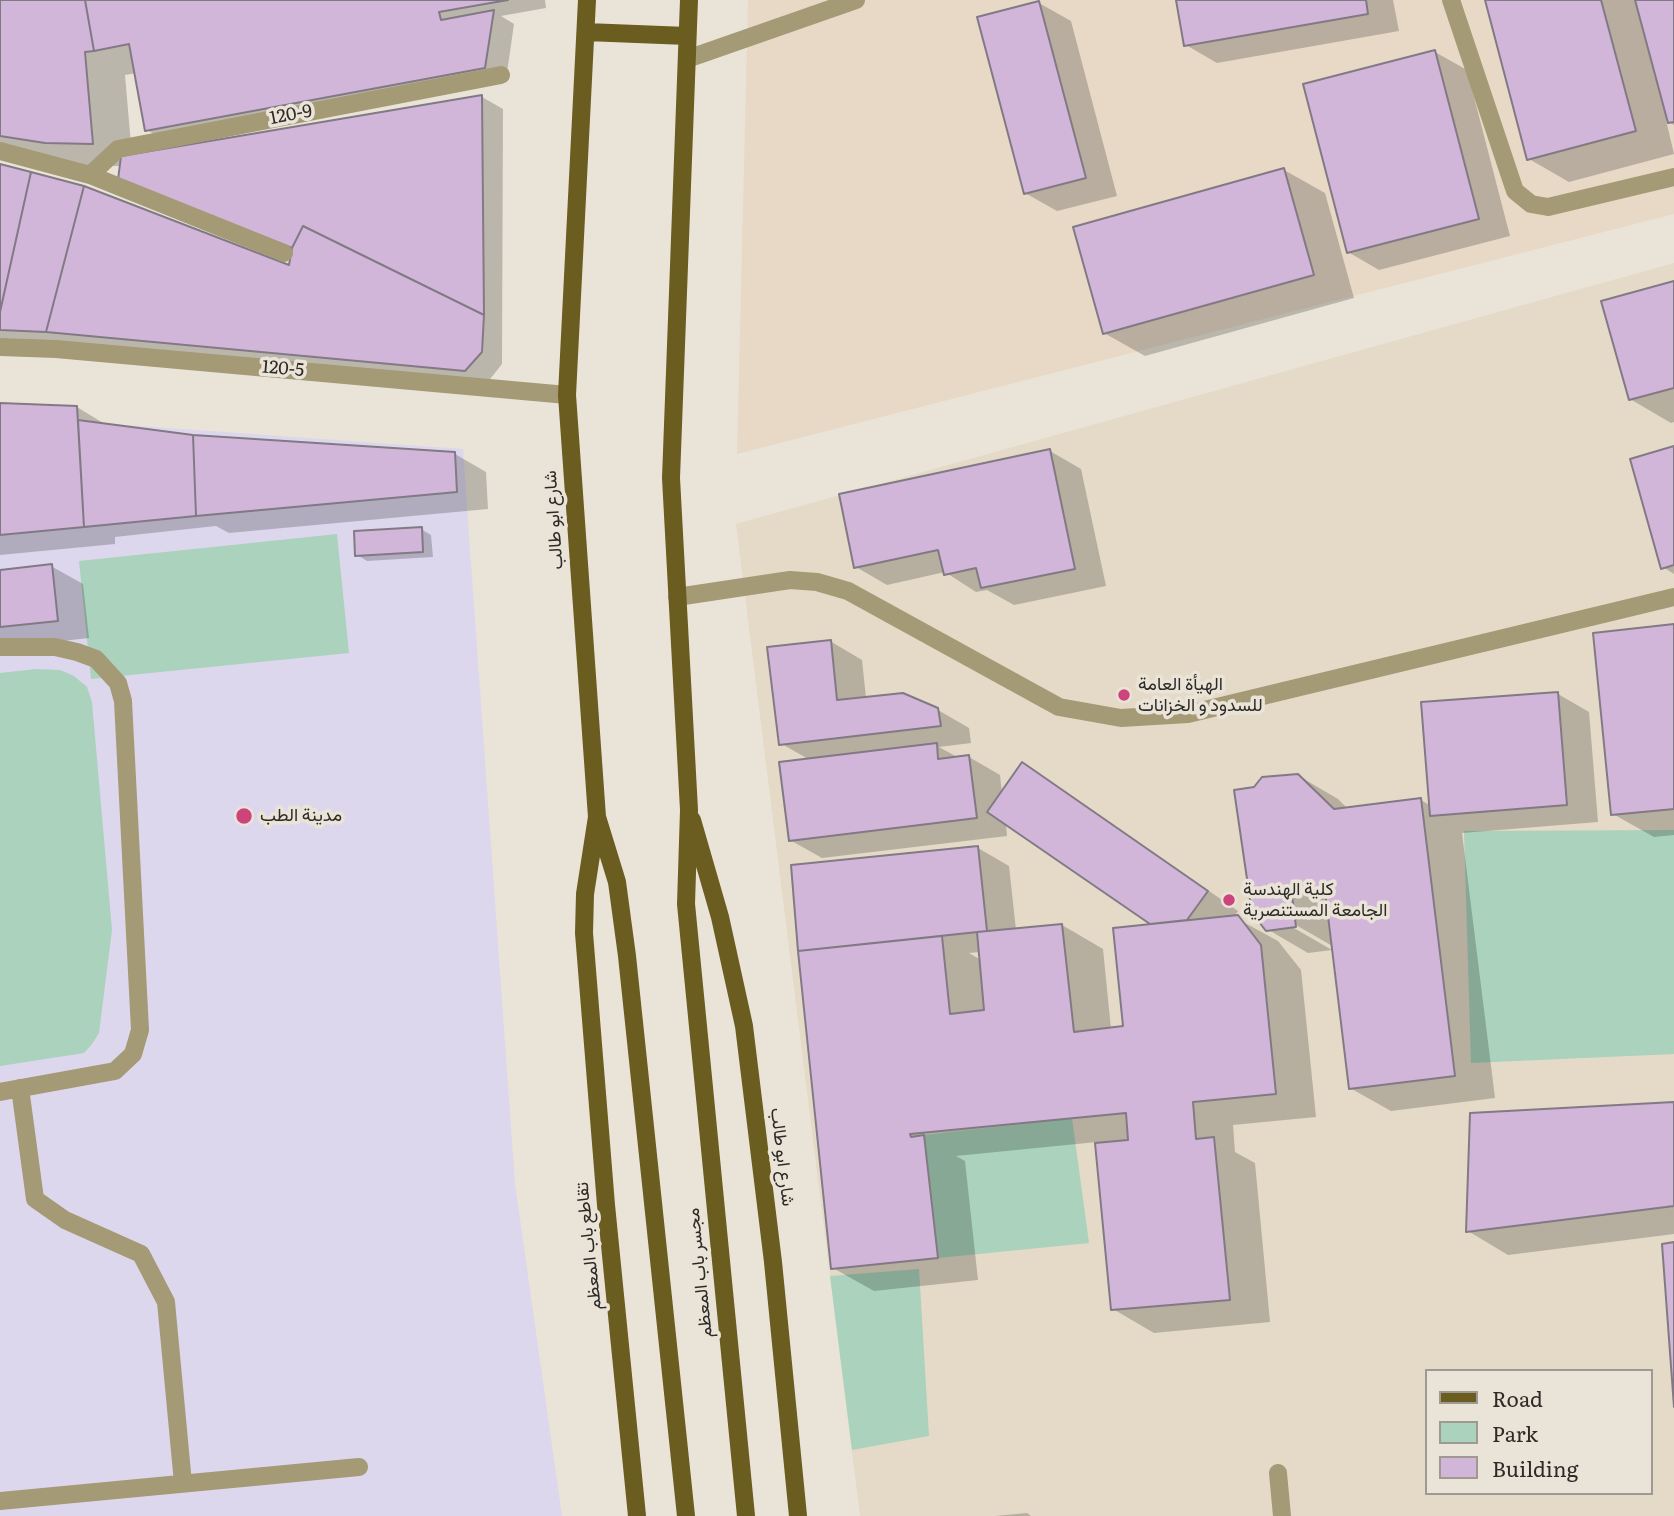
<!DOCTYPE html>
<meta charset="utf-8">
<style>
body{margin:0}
#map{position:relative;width:1674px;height:1516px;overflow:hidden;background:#eae4d8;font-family:Literata,serif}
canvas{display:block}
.legend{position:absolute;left:1425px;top:1369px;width:228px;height:126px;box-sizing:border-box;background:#eae4d8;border:2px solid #9f9a91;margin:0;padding:9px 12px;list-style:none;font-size:21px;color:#2e2b27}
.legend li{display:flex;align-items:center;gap:14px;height:35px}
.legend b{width:35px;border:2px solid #9f9a91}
</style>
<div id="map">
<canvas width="1674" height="1516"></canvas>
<ul class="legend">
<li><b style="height:9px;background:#6b5c20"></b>Road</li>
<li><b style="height:19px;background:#aad2bc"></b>Park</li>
<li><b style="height:19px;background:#d2b6da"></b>Building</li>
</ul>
</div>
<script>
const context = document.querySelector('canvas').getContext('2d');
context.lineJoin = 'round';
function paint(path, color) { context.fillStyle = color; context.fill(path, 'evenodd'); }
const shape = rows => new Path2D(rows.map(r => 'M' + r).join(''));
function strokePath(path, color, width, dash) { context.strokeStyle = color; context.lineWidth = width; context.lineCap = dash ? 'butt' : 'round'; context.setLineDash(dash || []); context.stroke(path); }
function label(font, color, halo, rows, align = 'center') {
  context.font = font + ' Literata,Vazirmatn,serif'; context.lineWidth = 7; context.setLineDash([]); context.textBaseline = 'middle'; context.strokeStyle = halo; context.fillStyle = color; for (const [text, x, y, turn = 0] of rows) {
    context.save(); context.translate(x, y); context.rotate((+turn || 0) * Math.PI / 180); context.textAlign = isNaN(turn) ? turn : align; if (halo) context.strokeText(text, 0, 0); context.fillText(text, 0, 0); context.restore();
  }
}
paint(shape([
 [748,0,1674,0,1674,214,737,454]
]), '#e7d9c6');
paint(shape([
 [1674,263,1674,1516,860,1516,736,524],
 [1427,1371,1651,1371,1651,1493,1427,1493]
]), '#e4dac7');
paint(shape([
 [0,416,463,449,515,1183,562,1516,0,1516]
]), '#ddd7ed');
paint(shape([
 [337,534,349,653,91,679,79,561],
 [36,669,60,670,74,676,87,687,92,702,112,930,99,1033,92,1044,84,1053,0,1066,0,673],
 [1674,830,1674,1054,1471,1063,1464,831],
 [1072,1118,1089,1243,938,1258,924,1135],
 [919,1269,929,1436,852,1450,830,1276]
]), '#aad2bc');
paint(shape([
 [0,0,545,0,546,8,501,16,514,24,506,80,168,142,147,130,137,73,125,75,132,156,482,97,503,109,502,364,487,383,0,346,0,167,290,267,293,251,121,166,87,166,0,151],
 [1178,0,1393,0,1399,31,1217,63,1186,45],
 [1487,0,1674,0,1674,125,1666,120,1674,154,1569,182,1529,159],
 [1039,3,1071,21,1117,196,1057,211,1025,193],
 [1435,52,1467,70,1510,236,1379,270,1348,252],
 [1284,170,1325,193,1354,298,1145,356,1104,333],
 [1674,283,1674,422,1671,423,1630,399],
 [0,405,77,407,108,426,193,437,455,454,486,472,488,509,229,533,216,526,115,537,115,544,0,555],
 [1674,448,1674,574,1663,567],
 [1050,451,1081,469,1106,586,1014,605,987,590,976,592,945,572,887,585,856,567],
 [421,529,431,535,433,557,367,561,357,555],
 [51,566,83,584,89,638,0,648,0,572],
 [1674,626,1674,835,1654,837,1613,814],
 [830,641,862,660,866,698,938,710,969,728,971,743,939,747,959,758,969,757,1000,775,1002,794,1022,765,1053,783,1238,911,1234,917,1278,941,1301,970,1316,1117,1233,1125,1235,1152,1255,1163,1270,1322,1154,1333,1113,1309,1097,1142,956,1156,965,1161,978,1280,874,1291,833,1268,800,951,978,848,1009,866,1016,930,1062,925,1103,949,1111,1029,1125,1028,1155,925,1006,823,1007,836,822,858,790,840,810,760,780,743],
 [980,952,981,960,969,953],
 [1558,694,1589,712,1598,822,1462,833,1495,1098,1391,1111,1350,1088,1334,947,1289,921,1287,924,1332,950,1308,953,1267,929,1254,789,1297,775,1338,799,1348,809,1421,800,1431,806],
 [1674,1104,1674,1234,1508,1255,1468,1231],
 [1027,1513,1031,1516,995,1516]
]), '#0003');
const building = shape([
 [0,0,85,0,94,51,85,52,93,144,45,143,0,136,0,0],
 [85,0,508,0,439,12,441,20,494,10,485,68,145,131,129,44,94,51,85,0],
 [1176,0,1366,0,1368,14,1184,46,1176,0],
 [1485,0,1601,0,1636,131,1527,160,1485,0],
 [1635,0,1674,0,1674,122,1668,123,1635,0],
 [1039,1,1086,178,1024,194,977,17,1039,1],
 [1435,50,1479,219,1347,253,1303,84,1435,50],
 [482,95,484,315,303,226,292,248,118,180,121,156,482,95],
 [0,164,31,172,0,312,0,164],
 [1284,168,1314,275,1103,334,1073,227,1284,168],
 [31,172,84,186,46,332,0,330,0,312,31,172],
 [84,186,289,265,292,248,303,226,484,315,482,352,465,371,46,332,84,186],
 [1674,281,1674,388,1629,400,1601,301,1674,281],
 [0,403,77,406,84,527,0,535,0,403],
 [78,420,193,435,196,516,84,527,78,420],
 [193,435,455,452,457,492,196,516,193,435],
 [1674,446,1674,565,1661,569,1630,459,1674,446],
 [1050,449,1075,569,981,588,976,568,944,575,938,550,854,568,839,494,1050,449],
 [422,527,423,552,355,556,354,531,422,527],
 [52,564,58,621,0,627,0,570,52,564],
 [1674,624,1674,809,1611,815,1593,633,1674,624],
 [831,640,837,700,903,693,938,708,941,726,779,745,767,647,831,640],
 [1558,692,1567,805,1430,816,1421,702,1558,692],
 [937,743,938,759,969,755,977,818,789,841,779,762,937,743],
 [1022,762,1208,891,1187,920,1150,924,987,812,1022,762],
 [1298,774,1334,809,1421,798,1455,1076,1349,1089,1325,891,1292,895,1296,927,1266,931,1252,913,1234,790,1254,787,1262,777,1298,774],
 [978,846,987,931,798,951,791,865,978,846],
 [1238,915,1261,945,1276,1094,1193,1102,1196,1139,1214,1137,1230,1300,1111,1310,1095,1143,1128,1140,1126,1113,910,1134,911,1137,924,1135,938,1258,831,1269,798,951,942,936,950,1014,984,1010,977,932,1062,924,1074,1032,1123,1026,1113,928,1238,915],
 [1674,1102,1674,1206,1466,1232,1470,1113,1674,1102],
 [1674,1242,1674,1407,1662,1244,1674,1242]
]);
paint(building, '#d2b6da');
strokePath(building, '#817a84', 2);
strokePath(shape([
 [1451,0,1515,191,1531,204,1548,207,1674,177],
 [687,59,856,0],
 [0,151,90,175,284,253],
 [90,175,118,149,501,75],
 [0,347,56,349,567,395],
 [677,597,790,580,817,582,848,591,1059,707,1121,718,1188,714,1674,597],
 [0,647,55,647,77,652,96,659,118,683,123,701,140,1030,133,1054,115,1071,0,1092],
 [20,1088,35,1199,65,1220,141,1254,166,1302,183,1483],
 [1278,1473,1282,1516],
 [0,1501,359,1467]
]), '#a49a75', 18);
strokePath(shape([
 [587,0,567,395,597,817,617,882,627,956,686,1516],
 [689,0,671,478,689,810,686,904,746,1516],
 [586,32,687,36],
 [597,817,585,894,584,933,606,1205,637,1516],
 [692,820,720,917,744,1026,773,1262,798,1516]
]), '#6b5c20', 18);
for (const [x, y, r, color] of [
 [1124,695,7,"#cd447c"],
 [244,816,9,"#cd447c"],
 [1229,900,7,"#cd447c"]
]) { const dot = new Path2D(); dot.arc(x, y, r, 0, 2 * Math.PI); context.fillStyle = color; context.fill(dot); strokePath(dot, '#eae4d8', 2.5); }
label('18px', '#2e2b27', '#eae4d8', [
 ["120-9",291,115,-11],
 ["120-5",283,369,5],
 ["شارع ابو طالب",554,520,-94],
 ["شارع ابو طالب",782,1157,83],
 ["تقاطع باب المعظم",589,1246,-96],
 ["مجسر باب المعظم",700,1273,-96]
]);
label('18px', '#2e2b27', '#eae4d8', [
 ["الهيأة العامة",1138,685],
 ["للسدود و الخزانات",1138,706],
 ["مدينة الطب",260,816],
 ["كلية الهندسة",1243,890],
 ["الجامعة المستنصرية",1243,911]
], 'left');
</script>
